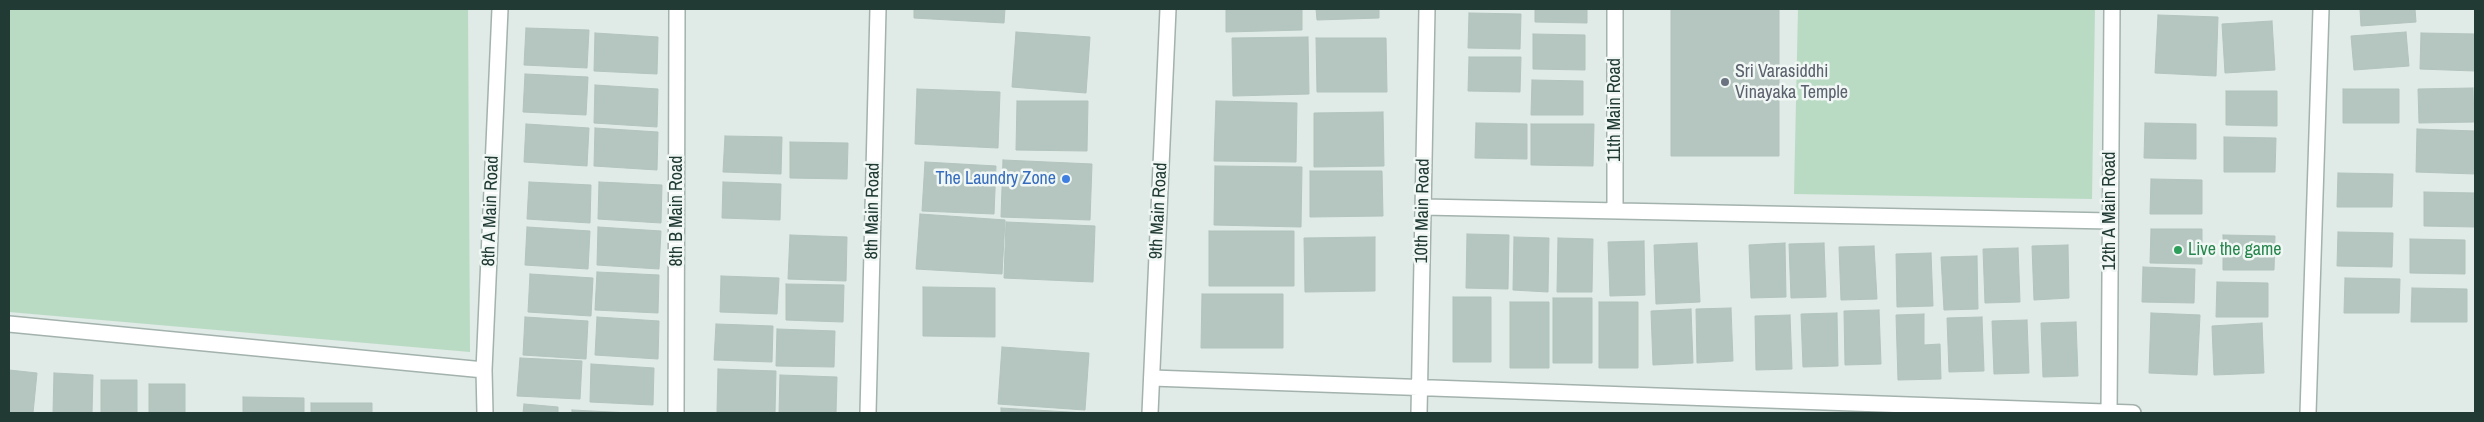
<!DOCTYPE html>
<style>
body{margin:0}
#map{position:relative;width:2484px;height:422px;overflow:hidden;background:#e0eae6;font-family:"Archivo Narrow",sans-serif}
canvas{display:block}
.frame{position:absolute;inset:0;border:10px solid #213a34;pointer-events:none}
</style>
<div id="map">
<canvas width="2484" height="422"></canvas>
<div class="frame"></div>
</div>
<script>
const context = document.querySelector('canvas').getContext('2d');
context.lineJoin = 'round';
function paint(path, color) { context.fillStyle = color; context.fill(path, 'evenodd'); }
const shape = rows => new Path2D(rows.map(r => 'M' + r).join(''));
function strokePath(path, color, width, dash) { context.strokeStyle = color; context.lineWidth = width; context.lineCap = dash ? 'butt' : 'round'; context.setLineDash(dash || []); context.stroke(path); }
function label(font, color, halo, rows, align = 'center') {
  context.font = font + ' "Archivo Narrow",sans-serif'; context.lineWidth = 5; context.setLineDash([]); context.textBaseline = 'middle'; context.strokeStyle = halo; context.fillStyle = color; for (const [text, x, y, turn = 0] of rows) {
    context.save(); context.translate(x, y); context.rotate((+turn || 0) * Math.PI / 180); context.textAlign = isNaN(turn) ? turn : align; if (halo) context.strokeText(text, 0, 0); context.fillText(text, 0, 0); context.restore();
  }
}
paint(shape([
 [9,9,468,9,470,352,9,312],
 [1798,9,2095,9,2092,199,1794,194]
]), '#b9dbc4');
const building = shape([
 [914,9,1005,9,1004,23,914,18,914,9],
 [1226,9,1302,9,1302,30,1226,32,1226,9],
 [1316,9,1379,9,1379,18,1317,20,1316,9],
 [1535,9,1587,9,1587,23,1535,22,1535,9],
 [1671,9,1779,9,1779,156,1671,156,1671,9],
 [2360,9,2415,9,2416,22,2361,26,2360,9],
 [1469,13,1521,14,1520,49,1468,48,1469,13],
 [2158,15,2218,17,2216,76,2155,73,2158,15],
 [2272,21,2275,70,2225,73,2222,24,2272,21],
 [526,28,589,30,587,68,524,65,526,28],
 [1016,32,1090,37,1086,93,1012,87,1016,32],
 [2406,32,2409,66,2354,70,2351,36,2406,32],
 [595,33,658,37,657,74,594,71,595,33],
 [2421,33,2475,34,2475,71,2420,69,2421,33],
 [1533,34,1585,35,1585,70,1533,69,1533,34],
 [1308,37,1309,94,1233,96,1232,38,1308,37],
 [1316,38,1386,38,1387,92,1317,92,1316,38],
 [1469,57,1521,57,1520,92,1468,91,1469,57],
 [525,74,588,77,586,115,523,112,525,74],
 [1532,80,1583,81,1583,115,1531,115,1532,80],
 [595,85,658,89,657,127,594,123,595,85],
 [2473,88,2474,122,2419,123,2418,89,2473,88],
 [917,89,1000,92,998,148,915,144,917,89],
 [2343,89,2399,89,2399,123,2343,123,2343,89],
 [2226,91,2277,91,2277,126,2226,125,2226,91],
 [1017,101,1088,101,1087,151,1016,150,1017,101],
 [1216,101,1297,103,1296,162,1214,161,1216,101],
 [1383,112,1384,166,1314,167,1314,113,1383,112],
 [1476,123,1527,124,1527,159,1475,158,1476,123],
 [2145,123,2196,124,2196,159,2144,158,2145,123],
 [526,124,589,128,587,166,524,162,526,124],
 [1531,124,1594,124,1593,166,1531,165,1531,124],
 [595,128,658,132,657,170,594,166,595,128],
 [2417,129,2475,131,2475,174,2416,172,2417,129],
 [725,136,782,137,781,174,723,172,725,136],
 [2224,137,2276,138,2275,172,2224,172,2224,137],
 [790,142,848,143,847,179,790,178,790,142],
 [1003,160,1092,164,1090,220,1001,217,1003,160],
 [925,162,996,166,994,214,922,211,925,162],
 [1215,166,1302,167,1301,227,1214,225,1215,166],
 [1310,171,1382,171,1383,216,1310,217,1310,171],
 [2338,173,2393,174,2392,207,2337,207,2338,173],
 [2151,179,2202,180,2202,214,2150,214,2151,179],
 [529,182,591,185,590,223,527,219,529,182],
 [599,182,662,185,661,223,598,219,599,182],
 [723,182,781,184,780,220,722,218,723,182],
 [2424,192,2475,193,2475,227,2424,226,2424,192],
 [920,214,1005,220,1002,274,916,269,920,214],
 [1006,222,1095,226,1093,282,1004,278,1006,222],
 [527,227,590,231,588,269,525,265,527,227],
 [598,227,661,231,659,269,597,265,598,227],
 [2151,229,2202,229,2202,264,2150,263,2151,229],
 [1209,231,1294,231,1294,286,1209,286,1209,231],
 [2338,232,2393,233,2392,267,2337,266,2338,232],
 [1467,234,1509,235,1508,289,1466,288,1467,234],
 [790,235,847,237,846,281,788,279,790,235],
 [2223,235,2275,236,2274,270,2223,270,2223,235],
 [1375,237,1375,291,1305,292,1304,238,1375,237],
 [1514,237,1549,238,1548,292,1513,290,1514,237],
 [1558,238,1593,239,1592,292,1557,292,1558,238],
 [2410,239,2465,240,2465,274,2410,273,2410,239],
 [1644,241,1645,295,1610,296,1608,242,1644,241],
 [1697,243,1700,302,1656,304,1654,245,1697,243],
 [1785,243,1786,297,1751,298,1749,245,1785,243],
 [1824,243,1826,297,1791,298,1789,244,1824,243],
 [2068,245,2069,298,2034,300,2032,246,2068,245],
 [1874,246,1877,299,1841,300,1839,247,1874,246],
 [2018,248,2020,302,1985,303,1983,249,2018,248],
 [1931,253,1933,306,1897,307,1896,254,1931,253],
 [1977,256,1978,309,1944,310,1941,257,1977,256],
 [2143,267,2195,269,2194,303,2142,302,2143,267],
 [597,272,659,275,658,313,595,310,597,272],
 [530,274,593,278,591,316,528,312,530,274],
 [721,276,779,278,777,314,720,312,721,276],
 [2345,278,2400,279,2399,313,2344,313,2345,278],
 [2217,282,2268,283,2268,317,2216,317,2217,282],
 [786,284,844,285,843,322,786,320,786,284],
 [923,287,995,288,995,337,923,336,923,287],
 [2412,288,2467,289,2467,322,2411,322,2412,288],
 [1202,294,1283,294,1283,348,1201,348,1202,294],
 [1453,297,1491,297,1491,362,1453,362,1453,297],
 [1553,298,1592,298,1592,363,1553,363,1553,298],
 [1510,302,1549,302,1549,368,1510,368,1510,302],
 [1599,302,1638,302,1638,368,1599,368,1599,302],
 [1731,308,1733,361,1697,363,1696,309,1731,308],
 [1691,309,1693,363,1653,365,1651,311,1691,309],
 [1879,310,1881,364,1845,365,1844,311,1879,310],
 [1837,313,1838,366,1803,367,1801,314,1837,313],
 [2151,313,2200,315,2197,375,2149,373,2151,313],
 [1924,314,1924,345,1940,344,1941,379,1898,380,1896,315,1924,314],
 [1790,315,1792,369,1756,370,1755,316,1790,315],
 [525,317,588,321,586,359,523,355,525,317],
 [597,317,659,321,658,359,595,355,597,317],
 [1982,317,1984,371,1949,372,1947,318,1982,317],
 [2027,320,2029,373,1994,374,1992,321,2027,320],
 [2076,322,2078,376,2043,377,2041,323,2076,322],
 [2262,323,2264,373,2214,375,2212,326,2262,323],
 [716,324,773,326,772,362,714,360,716,324],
 [777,329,835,331,834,367,776,366,777,329],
 [1002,347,1089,353,1085,410,998,404,1002,347],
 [520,358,582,361,580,399,517,396,520,358],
 [591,364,654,368,653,405,590,402,591,364],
 [718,369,776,371,775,413,717,412,718,369],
 [9,370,37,373,33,413,9,413,9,370],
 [54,373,93,375,92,413,53,413,54,373],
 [780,375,837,377,836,413,779,413,780,375],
 [101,380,137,380,137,413,101,413,101,380],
 [149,384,185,384,185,413,149,413,149,384],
 [243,397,304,398,304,413,243,413,243,397],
 [311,403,372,403,372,413,311,413,311,403],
 [524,404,558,407,558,413,523,413,524,404],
 [1001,408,1085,413,1001,413,1001,408],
 [572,410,630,413,572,413,572,410]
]);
paint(building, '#b5c5bf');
strokePath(building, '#b2c4bd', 1);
const minor = shape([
 [1615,9,1615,211],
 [1423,207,2110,221],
 [9,324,484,370],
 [1152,378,2133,413],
 [2109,412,2112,9],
 [485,413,484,370,500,9],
 [676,413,677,9],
 [868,413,878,9],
 [1419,413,1427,9],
 [2308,413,2321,9]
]);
const tertiary = shape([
 [1150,413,1168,9]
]);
strokePath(minor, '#a3b2ad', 18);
strokePath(tertiary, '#a3b2ad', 18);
strokePath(minor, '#fff', 15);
strokePath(tertiary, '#fff', 15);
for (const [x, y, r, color] of [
 [1725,82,5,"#6b7280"],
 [1066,179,5,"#3f7fe0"],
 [2178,250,5,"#2e9e5b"]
]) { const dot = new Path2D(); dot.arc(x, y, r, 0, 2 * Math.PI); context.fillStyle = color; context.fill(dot); strokePath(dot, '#f0f7f4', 2); }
label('18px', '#5b616d', '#f0f7f4', [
 ["Sri Varasiddhi",1735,72],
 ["Vinayaka Temple",1735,93]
], 'left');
label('18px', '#213a34', '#f0f7f4', [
 ["11th Main Road",1615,110,-90],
 ["8th A Main Road",491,211,-88],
 ["8th B Main Road",677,211,-90],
 ["8th Main Road",873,211,-89],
 ["9th Main Road",1159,211,-87],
 ["10th Main Road",1423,211,-89],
 ["12th A Main Road",2110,211,-90]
]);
label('18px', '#366cbe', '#f0f7f4', [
 ["The Laundry Zone",1056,179]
], 'right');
label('18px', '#27864d', '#f0f7f4', [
 ["Live the game",2188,250]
], 'left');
</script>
